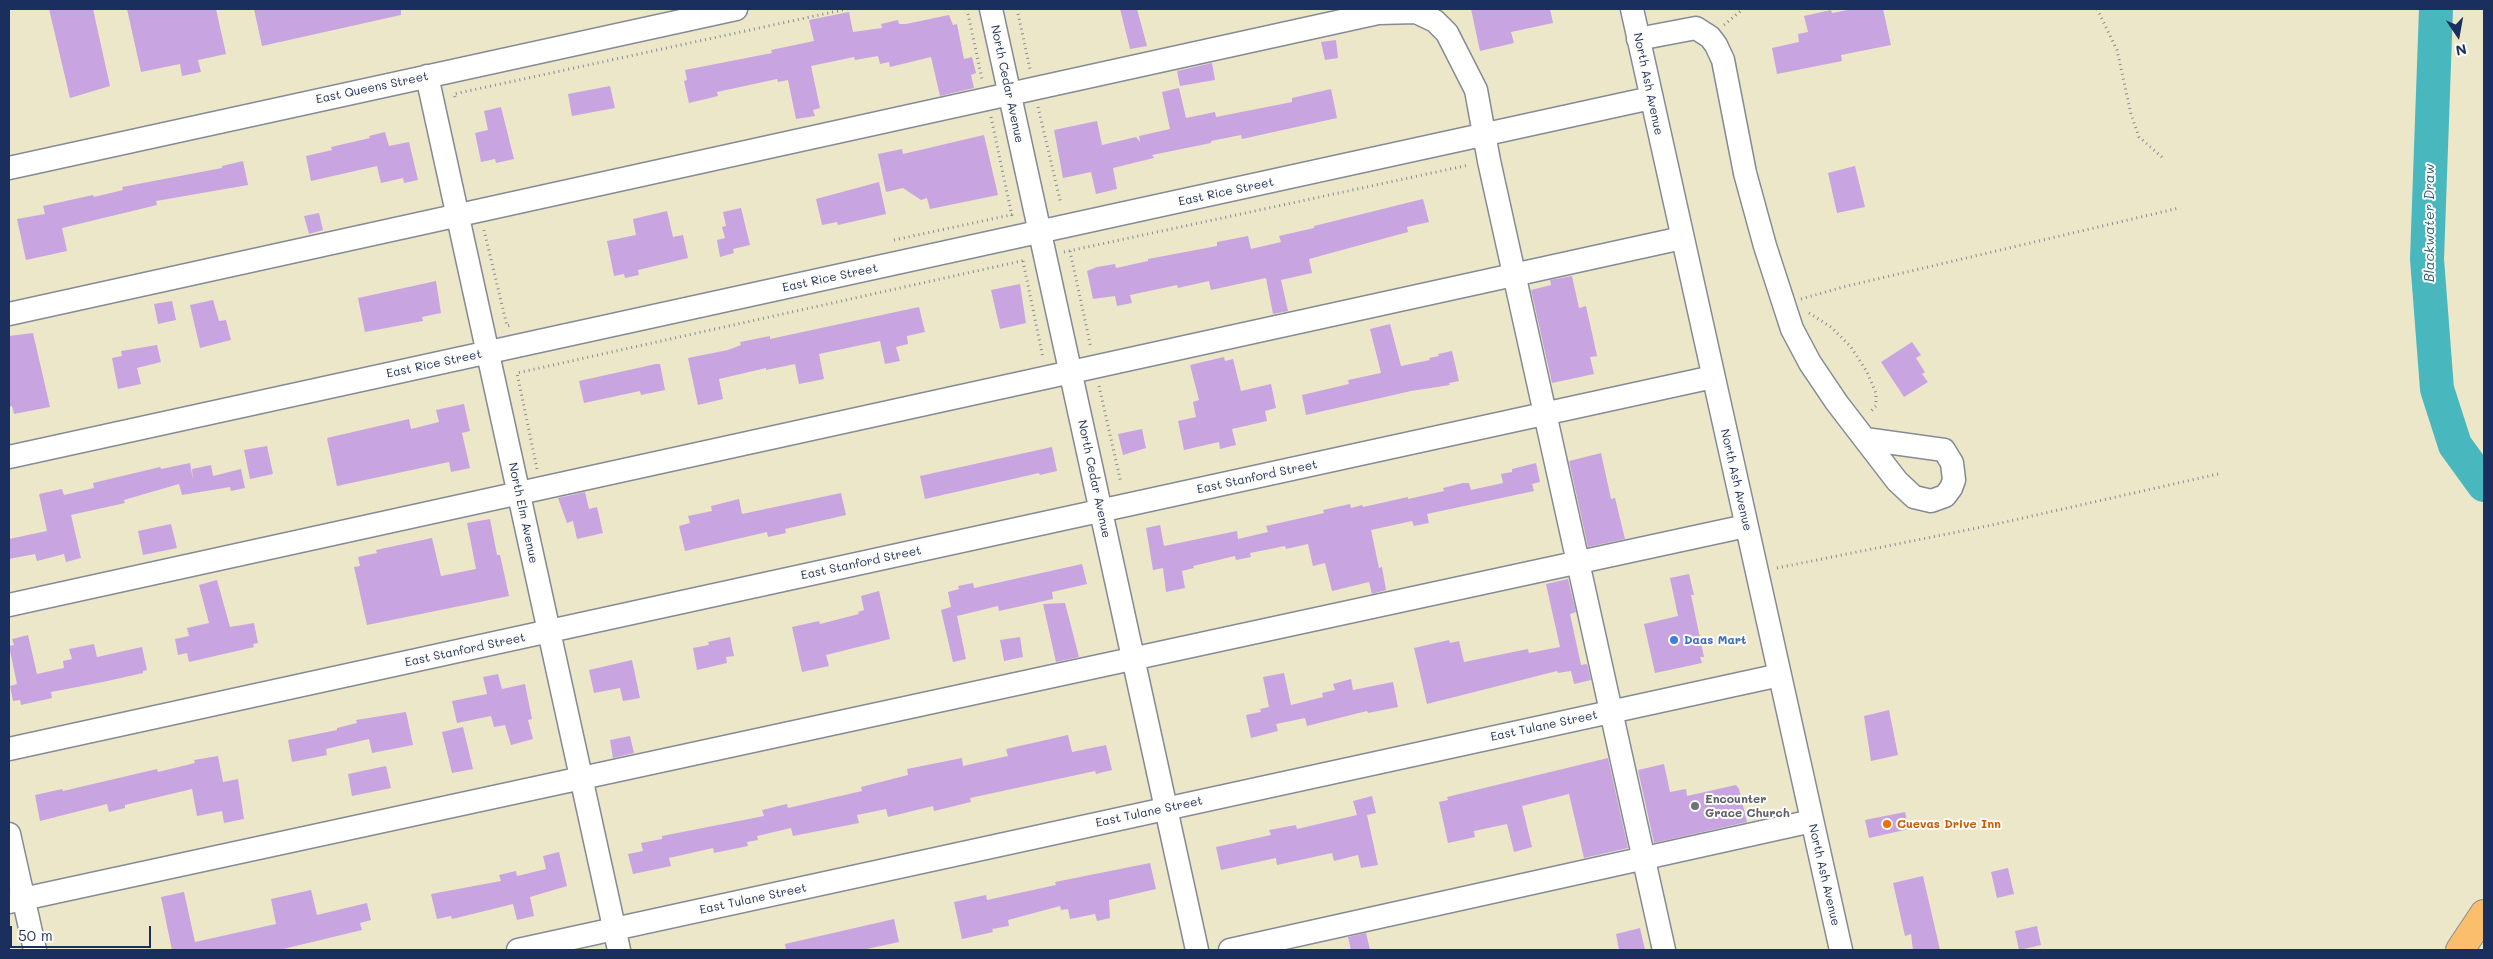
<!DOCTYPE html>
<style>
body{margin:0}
#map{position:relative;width:2493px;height:959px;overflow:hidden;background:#ede7ca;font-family:Mali,sans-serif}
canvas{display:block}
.frame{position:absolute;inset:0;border:10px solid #1b2f5e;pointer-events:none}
.north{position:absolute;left:2433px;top:10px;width:50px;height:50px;-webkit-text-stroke:4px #fdfcf7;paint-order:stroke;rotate:168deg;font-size:14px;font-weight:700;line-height:20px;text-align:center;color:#1b2f5e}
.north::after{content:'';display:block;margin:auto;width:18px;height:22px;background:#1b2f5e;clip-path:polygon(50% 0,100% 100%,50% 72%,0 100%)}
.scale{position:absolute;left:10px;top:926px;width:141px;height:22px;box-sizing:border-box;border:2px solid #1b2f5e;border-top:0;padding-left:6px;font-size:15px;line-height:18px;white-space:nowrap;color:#1b2f5e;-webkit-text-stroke:4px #fdfcf7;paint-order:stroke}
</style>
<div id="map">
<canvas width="2493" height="959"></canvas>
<div class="frame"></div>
<div class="north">N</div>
<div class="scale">50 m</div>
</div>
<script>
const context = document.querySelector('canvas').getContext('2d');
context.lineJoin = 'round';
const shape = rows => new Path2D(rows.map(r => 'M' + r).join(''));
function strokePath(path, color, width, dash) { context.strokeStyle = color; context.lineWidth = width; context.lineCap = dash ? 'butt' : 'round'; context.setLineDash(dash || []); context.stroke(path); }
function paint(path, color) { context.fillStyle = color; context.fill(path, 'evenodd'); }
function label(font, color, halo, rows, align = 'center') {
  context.font = font + ' Mali,sans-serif'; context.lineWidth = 4; context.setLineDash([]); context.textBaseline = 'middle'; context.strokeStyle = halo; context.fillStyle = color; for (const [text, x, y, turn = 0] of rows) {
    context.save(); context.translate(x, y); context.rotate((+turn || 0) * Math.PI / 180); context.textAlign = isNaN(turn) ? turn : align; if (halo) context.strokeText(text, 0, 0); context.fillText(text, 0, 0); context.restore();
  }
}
strokePath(shape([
 [2436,9,2427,259,2437,389,2455,445,2484,485]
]), '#48b7be', 34);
paint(shape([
 [49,9,93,9,110,86,70,98],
 [127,9,216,9,226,54,198,60,201,72,182,76,180,64,141,72],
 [254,9,401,9,401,15,262,46],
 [1120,9,1137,9,1147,46,1130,49],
 [1471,9,1550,9,1553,23,1511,32,1514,43,1480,51],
 [1853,9,1883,9,1891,45,1841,55,1842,61,1777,74,1772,48,1799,42,1798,34,1808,32,1804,16,1831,10,1832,13],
 [849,12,853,32,882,28,881,24,898,20,899,24,906,24,949,15,953,25,957,24,964,59,972,57,976,73,971,75,974,88,940,96,931,57,890,67,889,62,880,64,878,56,855,60,854,57,811,66,820,108,813,110,815,116,796,119,788,80,778,82,777,79,717,92,718,96,689,103,684,81,687,80,685,70,772,53,771,50,814,41,809,20],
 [1336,40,1338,58,1325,60,1321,42],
 [1212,63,1215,80,1180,86,1177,71],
 [610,86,615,108,572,116,568,94],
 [1179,88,1186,118,1215,112,1216,117,1292,102,1292,98,1331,89,1337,118,1242,139,1241,135,1211,141,1211,143,1152,155,1154,158,1113,168,1117,189,1096,194,1091,172,1063,178,1054,130,1097,121,1102,145,1136,137,1140,142,1139,136,1170,129,1162,92],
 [501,107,514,159,496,163,495,159,481,162,475,133,488,130,484,111],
 [385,132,389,146,409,142,418,180,404,183,403,178,381,183,377,166,311,181,306,156,332,150,331,147,370,138,369,136],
 [984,135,998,195,930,209,927,198,921,200,903,188,886,192,878,154,902,149,903,154],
 [243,161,248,185,156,201,157,205,62,228,67,251,26,260,17,219,45,214,43,206,93,195,94,197,123,190,122,187,222,168,222,166],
 [1855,166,1865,207,1837,213,1828,173],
 [879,182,886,214,838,225,837,222,822,225,816,199],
 [1423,199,1429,222,1407,227,1408,232,1309,259,1312,273,1281,280,1288,311,1273,314,1266,278,1211,290,1209,281,1178,288,1177,285,1130,295,1132,303,1117,306,1115,296,1093,299,1087,271,1097,267,1115,264,1116,268,1148,261,1148,259,1217,246,1217,242,1248,236,1251,249,1281,242,1279,236,1314,228,1314,226],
 [741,208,750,245,733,249,734,253,720,257,717,240,725,238,722,227,726,226,723,212],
 [667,211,673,237,683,235,688,258,638,270,639,275,625,278,624,274,614,276,607,241,636,235,633,219],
 [319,213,323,230,309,234,304,216],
 [1572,276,1579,308,1586,306,1597,356,1590,357,1594,374,1552,383,1531,290,1551,285,1550,280],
 [436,281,441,313,422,317,423,321,365,332,358,298],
 [1020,284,1026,323,1000,329,991,290],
 [213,300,219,321,226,320,231,340,200,348,190,305],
 [172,301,176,320,158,324,154,304],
 [919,307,925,332,907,336,908,344,896,347,900,361,885,364,880,341,819,354,824,379,799,384,795,364,766,370,766,368,719,379,723,399,698,405,688,358,728,350,741,345,740,342,770,336,770,339],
 [1390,324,1401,366,1430,360,1429,358,1439,356,1438,354,1452,351,1459,381,1449,383,1450,385,1411,391,1306,415,1302,395,1349,384,1348,380,1381,373,1370,329],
 [33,333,50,407,14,414,12,406,9,407,9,336],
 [1912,342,1921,355,1916,358,1925,372,1922,374,1928,382,1904,397,1881,362],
 [157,345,161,362,137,368,141,384,118,389,112,358,122,356,121,351],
 [1224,357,1225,361,1233,359,1241,391,1271,384,1276,408,1265,411,1267,421,1232,429,1236,445,1220,449,1219,442,1184,450,1178,421,1196,417,1193,402,1199,400,1190,365],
 [656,364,660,364,665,390,641,395,640,391,584,403,579,381],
 [464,404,470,431,462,433,470,468,451,472,449,462,337,486,327,438,409,419,411,429,439,422,436,410],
 [1142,429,1146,448,1123,455,1118,434],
 [267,446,273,474,250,479,244,450],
 [1052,447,1057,471,1040,475,1039,473,925,499,920,476],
 [1601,453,1611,499,1615,498,1625,539,1588,547,1569,461],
 [190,463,193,480,192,469,211,465,213,476,241,469,245,488,231,491,230,487,182,495,179,484,124,500,125,503,71,515,81,558,66,562,64,554,37,561,35,554,9,559,9,539,47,531,39,494,62,489,64,495,94,488,93,483,160,467,161,469],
 [1536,463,1540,482,1532,484,1534,491,1427,514,1429,523,1414,526,1412,521,1371,530,1379,568,1382,567,1386,590,1372,594,1369,582,1332,591,1325,563,1313,566,1308,544,1286,549,1285,546,1250,553,1251,557,1236,560,1235,556,1193,566,1194,568,1182,571,1185,588,1166,592,1163,568,1153,570,1146,528,1160,525,1164,546,1237,531,1238,539,1268,532,1266,526,1324,513,1323,510,1350,504,1351,508,1362,505,1363,507,1408,497,1408,499,1444,491,1443,488,1463,483,1469,483,1471,490,1503,483,1501,474,1512,472,1512,469],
 [585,492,589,509,597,507,603,533,577,539,573,521,567,523,558,498],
 [841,493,846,515,785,529,786,533,768,537,767,532,685,551,679,526,690,523,688,516,712,511,711,506,739,499,742,514],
 [490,519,497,555,500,555,509,596,367,625,354,567,360,566,358,557,377,553,376,550,432,538,441,576,476,569,467,523],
 [171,524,177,548,143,555,138,531],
 [1082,564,1087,584,1052,592,1053,599,999,611,998,606,957,616,966,659,953,662,941,610,951,607,948,592,959,589,958,586,973,583,974,588],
 [1689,574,1694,595,1691,595,1704,657,1700,657,1702,663,1655,673,1644,624,1678,616,1670,578],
 [1568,579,1576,612,1570,614,1581,665,1587,664,1591,680,1574,684,1571,671,1558,673,1557,671,1427,704,1414,648,1449,640,1450,643,1459,641,1464,662,1528,649,1529,653,1560,647,1546,584],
 [217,580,230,627,254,623,258,643,253,644,254,647,189,662,187,653,178,655,175,639,189,636,187,628,209,623,199,585],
 [879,591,890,639,826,655,829,666,802,672,792,627,819,621,820,624,859,614,858,612,864,610,861,596],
 [1065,603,1079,657,1056,662,1043,604],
 [28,635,37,674,64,668,63,661,72,659,69,649,94,644,97,657,142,647,147,670,143,671,143,673,103,682,51,692,52,698,21,705,20,700,13,701,10,686,17,684,9,646,14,645,12,639],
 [730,637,734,656,726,657,727,663,697,670,693,648,709,645,708,642],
 [1020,637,1023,657,1004,661,1000,640],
 [632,660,640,698,623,701,620,688,594,693,589,670],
 [1284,673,1291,705,1323,697,1322,693,1335,690,1333,684,1351,679,1353,690,1393,682,1398,707,1368,713,1367,711,1307,726,1305,718,1276,724,1278,731,1251,738,1246,715,1261,712,1260,709,1269,707,1263,677],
 [498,674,502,689,525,684,532,719,528,720,533,739,511,745,505,725,494,727,491,716,457,723,452,701,487,694,483,677],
 [1889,710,1898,755,1871,761,1864,716],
 [406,712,413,745,372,753,369,739,326,749,327,755,292,762,288,740,337,730,337,728,357,723,356,720],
 [463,727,473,769,452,773,442,732],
 [1068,735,1072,752,1106,745,1112,770,1096,774,1095,771,970,798,971,802,934,811,933,806,888,817,886,809,857,815,859,823,793,836,791,828,757,836,758,840,747,842,748,846,714,853,713,848,669,858,671,866,633,874,628,854,643,851,641,843,662,839,662,836,764,816,762,810,787,804,788,808,862,791,861,787,908,775,907,769,962,758,963,766,1008,756,1006,749],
 [630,736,634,753,613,758,610,740],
 [218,756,223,782,238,779,244,819,224,823,222,811,197,816,192,789,125,805,125,808,109,812,107,804,40,821,35,795,62,789,63,791,157,769,158,772,195,763,194,760],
 [1608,758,1628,848,1584,858,1569,794,1522,806,1532,847,1514,852,1507,824,1474,831,1475,837,1448,843,1439,802,1448,800,1447,797],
 [1664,764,1670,792,1686,789,1687,796,1736,785,1739,789,1747,822,1654,843,1638,770],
 [386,766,391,788,352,796,348,774],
 [1372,796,1376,813,1367,815,1378,865,1361,868,1358,855,1334,861,1332,853,1277,865,1276,858,1221,870,1216,847,1271,835,1269,830,1296,825,1297,829,1357,815,1353,801],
 [1905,812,1909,829,1869,838,1865,820],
 [559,852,567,886,530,897,534,916,517,920,513,904,452,919,451,916,437,919,431,894,501,881,499,875,516,871,517,876,546,869,543,856],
 [1150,863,1156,889,1109,900,1110,918,1097,921,1095,914,1070,919,1068,909,1061,910,1060,906,1008,920,1009,926,992,929,993,932,962,939,954,902,986,895,987,900,1056,885,1055,882],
 [2008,868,2014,894,1997,898,1991,872],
 [1923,876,1940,950,1913,950,1911,934,1905,936,1893,883],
 [311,890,317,915,367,903,371,920,360,923,362,930,279,950,172,950,161,897,184,892,195,942,276,924,271,899],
 [894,919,899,942,862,950,786,950,785,944],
 [2037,926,2041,945,2019,950,2015,931],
 [1640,928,1645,950,1619,950,1616,934],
 [1366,933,1370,950,1351,950,1348,937]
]), '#c8a4e1');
const minor = shape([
 [991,9,1197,950],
 [1632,9,1841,950],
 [1638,39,1696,28,1710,37,1716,45,1723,60,1745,173,1765,246,1792,329,1810,363,1837,403,1897,481,1914,497,1931,501,1945,496,1951,488,1954,480,1952,463,1944,450,1865,439],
 [427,76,619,950],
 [9,168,736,9],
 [9,314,1378,13,1416,12,1435,21,1447,33,1476,90,1489,161,1664,950],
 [9,457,1651,98],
 [9,605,1682,238],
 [9,749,1713,377],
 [9,834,35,950],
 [9,902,1746,526],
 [518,950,1780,675],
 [1230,950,1812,821]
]);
const major = shape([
 [2460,950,2484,914]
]);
strokePath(minor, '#848b94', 25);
strokePath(major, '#848b94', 30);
strokePath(shape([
 [967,9,982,79],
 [1017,9,1030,69],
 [2097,9,2117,50,2131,114,2139,137,2163,158],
 [1724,25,1743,9],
 [455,97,454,94,847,9],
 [1038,107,1061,204],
 [991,117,1012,216],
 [484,230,507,326,510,325],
 [894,240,1015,214],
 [1070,251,1091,348],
 [1064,252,1469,165],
 [1023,261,1043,358],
 [1801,299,1843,287,2179,208],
 [1809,313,1831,327,1851,347,1867,372,1876,393,1876,406,1870,412],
 [1099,386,1121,483],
 [537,469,517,373,1026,260],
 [1777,568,1992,525,2218,474]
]), '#848b94', 3, [1, 4]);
strokePath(minor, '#fff', 22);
strokePath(major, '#fabe6d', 28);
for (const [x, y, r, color] of [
 [1674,640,5,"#3f7fe0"],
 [1695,806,5,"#6b7280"],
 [1887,824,5,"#e8710a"]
]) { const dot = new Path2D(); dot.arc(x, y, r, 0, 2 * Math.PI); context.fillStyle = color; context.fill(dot); strokePath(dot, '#fdfcf7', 2); }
label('12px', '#1b2f5e', '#fdfcf7', [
 ["North Cedar Avenue",1007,84,78],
 ["North Ash Avenue",1648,84,78],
 ["East Queens Street",372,88,-12],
 ["East Rice Street",1226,192,-12],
 ["East Rice Street",830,278,-12],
 ["East Rice Street",434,364,-12],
 ["East Stanford Street",1257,477,-12],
 ["North Cedar Avenue",1094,479,78],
 ["North Ash Avenue",1736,480,77],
 ["North Elm Avenue",523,513,78],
 ["East Stanford Street",861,563,-12],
 ["East Stanford Street",465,650,-12],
 ["East Tulane Street",1544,726,-12],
 ["East Tulane Street",1149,812,-12],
 ["North Ash Avenue",1824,875,77],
 ["East Tulane Street",753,899,-12]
]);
label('bold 12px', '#366cbe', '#fdfcf7', [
 ["Daas Mart",1684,640]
], 'left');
label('bold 12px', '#5b616d', '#fdfcf7', [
 ["Encounter",1705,799],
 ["Grace Church",1705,813]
], 'left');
label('bold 12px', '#c56008', '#fdfcf7', [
 ["Cuevas Drive Inn",1897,824]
], 'left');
label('italic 14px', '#2b5f80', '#fdfcf7', [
 ["Blackwater Draw",2430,223,-90]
]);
</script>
